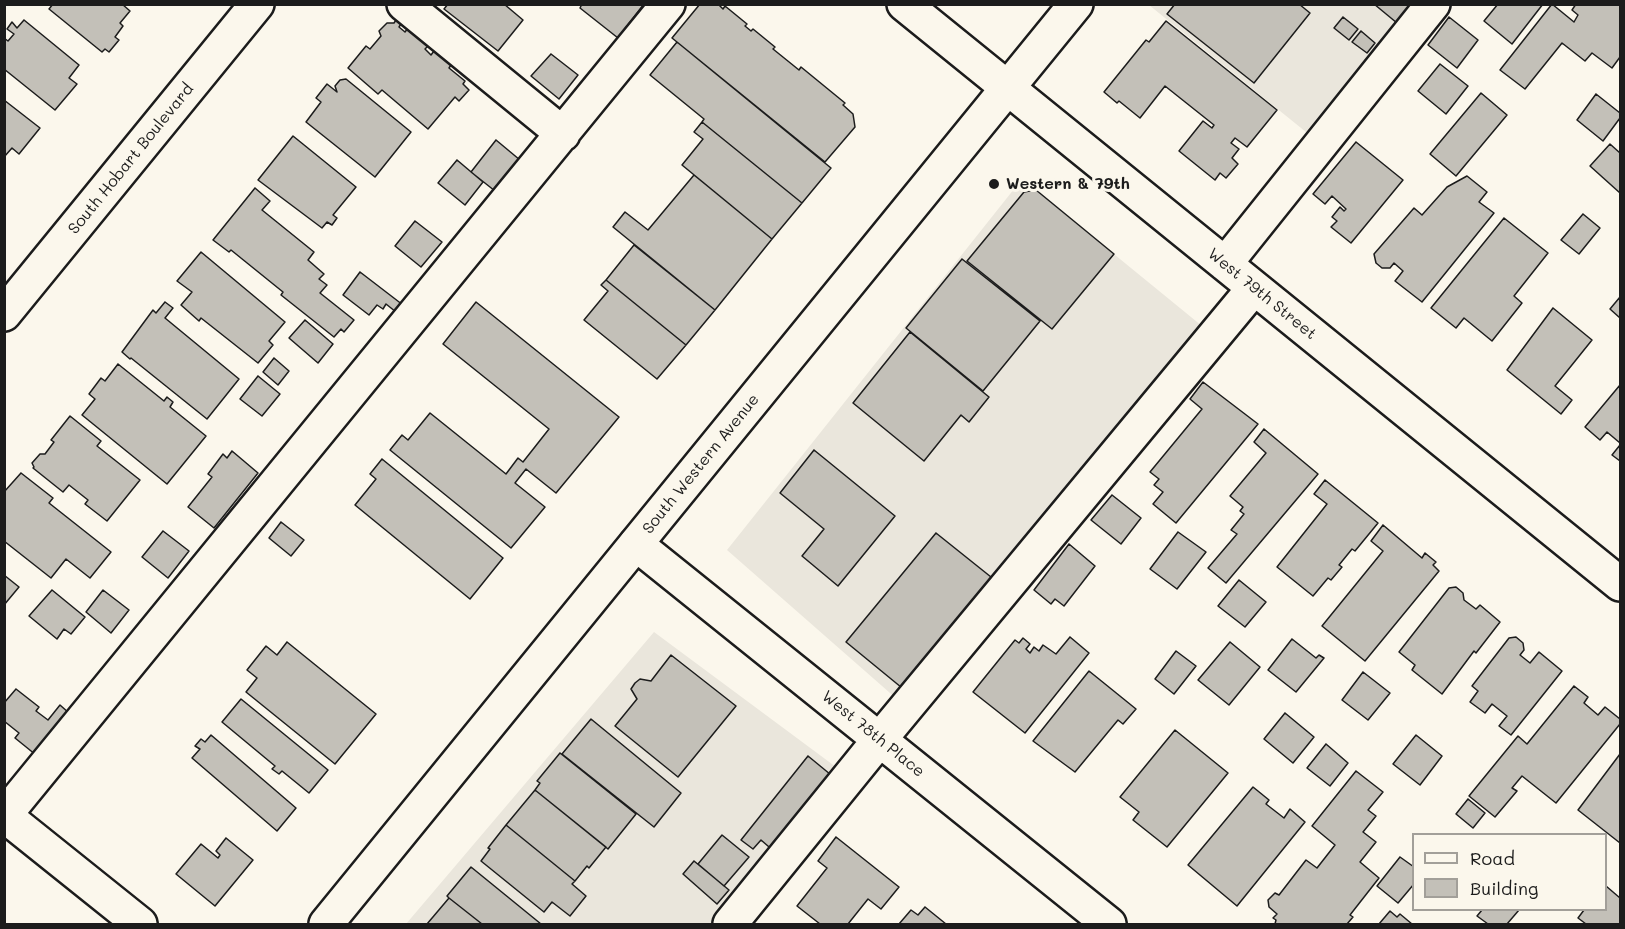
<!DOCTYPE html>
<style>
body{margin:0}
#map{position:relative;width:1625px;height:929px;overflow:hidden;background:#fbf7ec;font-family:Mali,sans-serif}
canvas{display:block}
.frame{position:absolute;inset:0;border:6px solid #1c1c1c;pointer-events:none}
.legend{position:absolute;left:1412px;top:833px;width:195px;height:78px;box-sizing:border-box;background:#fbf7ec;border:2px solid #a29f99;margin:0;padding:8px 10px;list-style:none;font-size:18px;color:#1c1c1c}
.legend li{display:flex;align-items:center;gap:12px;height:30px}
.legend b{width:30px;border:2px solid #a29f99}
</style>
<div id="map">
<canvas width="1625" height="929"></canvas>
<div class="frame"></div>
<ul class="legend">
<li><b style="height:8px;background:#fbf7ec"></b>Road</li>
<li><b style="height:16px;background:#c3c0b8"></b>Building</li>
</ul>
</div>
<script>
const context = document.querySelector('canvas').getContext('2d');
context.lineJoin = 'round';
function paint(path, color) { context.fillStyle = color; context.fill(path, 'evenodd'); }
const shape = rows => new Path2D(rows.map(r => 'M' + r).join(''));
function strokePath(path, color, width, dash) { context.strokeStyle = color; context.lineWidth = width; context.lineCap = dash ? 'butt' : 'round'; context.setLineDash(dash || []); context.stroke(path); }
function label(font, color, halo, rows, align = 'center') {
  context.font = font + ' Mali,sans-serif'; context.lineWidth = 6; context.setLineDash([]); context.textBaseline = 'middle'; context.strokeStyle = halo; context.fillStyle = color; for (const [text, x, y, turn = 0] of rows) {
    context.save(); context.translate(x, y); context.rotate((+turn || 0) * Math.PI / 180); context.textAlign = isNaN(turn) ? turn : align; if (halo) context.strokeText(text, 0, 0); context.fillText(text, 0, 0); context.restore();
  }
}
paint(shape([
 [1149,5,1437,5,1327,149],
 [1022,179,1202,326,898,700,727,550],
 [654,632,840,770,713,924,406,924]
]), '#eae6dc');
const building = shape([
 [53,4,122,4,130,11,120,23,123,26,115,37,119,40,109,52,105,49,102,52,49,9,53,4],
 [448,4,504,4,523,20,498,51,444,9,448,4],
 [582,4,644,4,618,38,580,8,582,4],
 [700,4,718,4,723,9,725,6,747,24,745,26,751,31,753,29,775,47,773,49,799,70,801,67,845,103,843,105,853,114,855,127,825,162,672,38,700,4],
 [1175,4,1299,4,1310,13,1254,83,1167,14,1175,4],
 [1374,4,1413,4,1397,23,1374,4],
 [1498,4,1504,5,1543,4,1512,44,1484,21,1498,4],
 [1552,4,1574,22,1578,15,1572,10,1576,4,1620,4,1620,57,1612,68,1592,53,1585,61,1562,43,1525,89,1500,70,1552,4],
 [1343,17,1358,29,1349,40,1334,28,1343,17],
 [1449,17,1478,40,1457,68,1428,45,1449,17],
 [24,20,79,65,69,78,77,84,55,110,4,69,4,38,8,41,14,34,7,29,12,22,17,28,24,20],
 [396,20,401,24,399,27,405,32,408,28,428,46,425,49,431,55,434,51,451,65,449,68,465,81,463,84,469,90,459,101,455,97,428,129,382,90,378,94,348,68,366,46,370,49,381,36,379,31,387,23,394,23,396,20],
 [1166,21,1277,110,1247,147,1235,138,1231,143,1239,149,1232,158,1238,164,1226,178,1220,173,1215,180,1179,151,1203,121,1212,128,1214,125,1165,86,1140,118,1119,101,1117,103,1104,92,1146,40,1149,42,1166,21],
 [1361,31,1375,43,1367,53,1352,42,1361,31],
 [677,42,831,168,802,203,702,122,704,119,650,75,677,42],
 [551,54,578,75,559,99,531,76,551,54],
 [1440,64,1468,86,1446,114,1418,91,1440,64],
 [346,79,411,132,375,177,306,122,321,102,316,98,327,84,337,92,335,86,340,80,346,79],
 [1481,93,1507,115,1456,176,1430,154,1481,93],
 [1596,94,1620,113,1620,118,1603,141,1577,120,1596,94],
 [4,100,40,128,19,154,12,148,4,157,4,100],
 [702,122,802,203,772,239,682,165,703,139,694,132,702,122],
 [293,136,356,187,333,215,337,218,332,225,327,222,322,228,258,180,293,136],
 [496,140,520,160,495,191,471,172,496,140],
 [1356,142,1403,180,1351,243,1331,227,1337,221,1332,217,1340,207,1344,211,1346,209,1332,196,1325,204,1313,194,1356,142],
 [1610,144,1620,153,1620,193,1590,166,1610,144],
 [457,160,483,182,465,205,438,183,457,160],
 [694,175,772,239,715,310,613,227,625,212,648,230,694,175],
 [1467,176,1487,192,1479,202,1494,213,1422,302,1395,281,1403,271,1394,263,1390,268,1382,268,1376,263,1374,254,1414,208,1422,215,1447,187,1467,176],
 [255,188,270,201,262,210,314,252,308,260,324,274,319,279,327,285,320,293,354,320,344,332,341,329,334,337,281,295,283,292,231,250,229,252,213,240,255,188],
 [1036,190,1114,254,1052,329,967,261,1024,192,1036,190],
 [1583,214,1600,228,1579,254,1561,240,1583,214],
 [1504,218,1548,253,1514,296,1522,303,1492,341,1464,318,1456,328,1431,308,1504,218],
 [415,221,442,242,421,267,395,246,415,221],
 [634,245,715,310,686,345,606,280,634,245],
 [201,252,285,322,269,341,273,345,258,363,201,318,199,321,181,305,192,292,177,281,201,252],
 [962,259,1040,321,983,391,906,328,962,259],
 [360,272,403,305,396,312,386,304,383,309,377,305,369,315,343,295,360,272],
 [606,280,686,345,657,379,584,320,608,291,601,285,606,280],
 [1620,297,1620,318,1610,309,1620,297],
 [165,302,173,308,165,318,239,379,207,419,131,358,130,359,122,352,153,310,156,313,165,302],
 [476,302,619,417,556,493,526,469,515,483,545,507,511,548,390,450,402,435,408,440,430,413,506,474,518,458,523,462,549,429,443,344,476,302],
 [1553,308,1592,340,1555,386,1572,400,1561,414,1507,370,1553,308],
 [305,320,333,344,318,363,289,338,305,320],
 [910,332,989,397,969,422,961,415,924,461,853,403,910,332],
 [274,358,289,371,278,385,263,372,274,358],
 [118,364,164,401,167,397,173,402,170,407,206,436,167,484,82,415,95,399,89,394,101,378,105,381,118,364],
 [258,376,280,394,262,416,240,399,258,376],
 [1203,382,1258,424,1176,523,1153,504,1163,492,1154,485,1159,479,1150,472,1202,409,1190,399,1203,382],
 [1620,385,1620,443,1607,432,1600,440,1585,427,1620,385],
 [70,416,101,441,97,446,140,480,107,521,85,504,88,500,69,485,63,492,33,468,34,467,32,463,40,454,45,454,54,442,51,440,70,416],
 [1264,429,1318,474,1226,583,1208,568,1237,534,1231,530,1244,514,1240,511,1243,507,1230,496,1266,453,1254,442,1264,429],
 [1620,445,1620,461,1612,455,1620,445],
 [814,450,895,516,838,586,802,556,824,529,780,493,814,450],
 [232,451,258,473,214,528,188,507,212,477,208,474,223,454,227,458,232,451],
 [382,459,503,558,470,599,355,505,376,479,370,474,382,459],
 [21,473,53,498,49,503,111,552,90,578,66,559,51,578,4,541,4,492,21,473],
 [1325,480,1378,523,1355,551,1352,549,1339,565,1342,567,1331,580,1328,578,1313,596,1277,567,1327,504,1314,494,1325,480],
 [1112,495,1141,518,1121,544,1091,520,1112,495],
 [281,522,304,540,291,556,269,538,281,522],
 [1383,525,1422,558,1425,553,1436,562,1433,565,1439,571,1365,661,1322,626,1383,551,1371,541,1383,525],
 [163,531,189,551,168,578,142,557,163,531],
 [1178,532,1206,552,1177,589,1150,569,1178,532],
 [936,533,996,581,907,692,846,642,936,533],
 [1069,544,1095,566,1064,606,1055,599,1051,604,1034,590,1069,544],
 [4,575,19,587,4,605,4,575],
 [1239,580,1266,602,1245,627,1218,606,1239,580],
 [1456,587,1463,593,1464,600,1476,609,1480,605,1500,622,1476,653,1474,651,1442,694,1412,670,1415,665,1399,652,1449,588,1456,587],
 [52,590,85,617,71,634,64,629,57,639,29,616,52,590],
 [103,590,129,610,111,633,86,612,103,590],
 [1070,637,1089,653,1025,733,973,692,1015,640,1019,643,1023,638,1030,644,1026,649,1030,653,1034,647,1039,651,1043,645,1056,654,1070,637],
 [1516,637,1523,643,1524,650,1520,655,1530,663,1539,652,1562,671,1511,735,1499,726,1507,716,1492,704,1485,713,1470,702,1478,691,1472,686,1509,638,1516,637],
 [1292,639,1316,658,1319,655,1324,658,1296,692,1268,670,1292,639],
 [287,642,376,714,335,764,246,692,257,678,247,670,266,646,277,655,287,642],
 [1230,642,1260,667,1229,705,1198,680,1230,642],
 [1176,651,1196,666,1174,694,1155,679,1176,651],
 [671,655,736,706,678,777,615,726,637,699,631,689,635,683,640,679,651,681,671,655],
 [1089,671,1136,709,1123,724,1118,720,1075,772,1033,741,1089,671],
 [1363,672,1390,693,1368,720,1342,700,1363,672],
 [1574,686,1588,697,1584,703,1598,715,1605,707,1620,719,1620,724,1556,803,1522,776,1512,788,1517,791,1495,817,1469,796,1518,736,1527,744,1574,686],
 [16,689,39,707,36,711,48,720,60,705,69,713,36,755,15,738,19,733,4,721,4,703,16,689],
 [241,699,328,770,309,793,282,771,279,774,272,769,275,766,222,722,241,699],
 [1285,713,1314,737,1293,763,1264,739,1285,713],
 [591,719,681,793,654,827,562,754,591,719],
 [1175,730,1228,773,1167,847,1133,820,1139,812,1120,797,1175,730],
 [211,735,296,808,277,831,192,758,200,749,195,746,201,739,205,742,211,735],
 [1416,735,1442,756,1420,785,1393,764,1416,735],
 [1326,744,1348,763,1330,786,1307,768,1326,744],
 [560,753,636,814,608,849,535,790,540,783,537,781,560,753],
 [1620,754,1620,843,1578,810,1620,754],
 [808,756,836,779,776,853,761,840,753,849,741,840,808,756],
 [1356,771,1383,792,1368,810,1376,816,1363,832,1376,842,1360,862,1379,878,1350,915,1353,917,1347,924,1275,924,1276,920,1273,918,1277,914,1269,907,1268,900,1275,893,1279,895,1306,860,1317,868,1335,845,1312,826,1356,771],
 [1253,787,1269,800,1266,804,1284,818,1290,809,1305,822,1237,906,1188,865,1253,787],
 [535,790,606,847,589,868,587,866,575,881,506,825,535,790],
 [1468,799,1485,813,1473,828,1456,814,1468,799],
 [506,825,575,881,572,884,586,896,570,916,552,902,544,912,481,861,490,849,488,848,506,825],
 [722,835,749,857,724,886,698,864,722,835],
 [836,837,899,887,881,909,868,899,848,924,820,924,797,906,827,868,818,861,836,837],
 [226,838,253,860,215,906,176,874,201,844,218,858,220,855,216,851,226,838],
 [1400,857,1414,867,1414,884,1398,903,1377,886,1400,857],
 [694,861,729,890,717,904,683,874,694,861],
 [471,867,541,924,482,924,449,898,447,896,471,867],
 [1606,886,1620,898,1620,924,1586,924,1578,918,1584,910,1606,910,1606,886],
 [449,898,482,924,427,924,449,898],
 [925,907,946,924,899,924,911,910,918,915,925,907],
 [1482,910,1519,910,1507,924,1488,924,1477,916,1482,910],
 [1390,911,1397,917,1400,914,1412,924,1379,924,1390,911]
]);
paint(building, '#c3c0b8');
strokePath(building, '#1c1c1c', 1.5);
const minor = shape([
 [404,4,563,134],
 [904,4,1620,584],
 [1225,264,1433,4],
 [4,314,257,4],
 [636,544,1109,924],
 [4,815,140,924],
 [4,816,668,4],
 [730,924,880,739,1254,288]
]);
const major = shape([
 [326,924,1076,4]
]);
strokePath(minor, '#1c1c1c', 38);
strokePath(major, '#1c1c1c', 38);
strokePath(minor, '#fbf7ec', 33);
strokePath(major, '#fbf7ec', 33);
for (const [x, y, r, color] of [
 [994,184,6,"#1c1c1c"]
]) { const dot = new Path2D(); dot.arc(x, y, r, 0, 2 * Math.PI); context.fillStyle = color; context.fill(dot); strokePath(dot, '#fbf7ec', 2); }
label('16px', '#1c1c1c', '#fbf7ec', [
 ["South Hobart Boulevard",131,159,-51],
 ["West 79th Street",1262,294,39],
 ["South Western Avenue",701,464,-51],
 ["West 78th Place",873,734,39]
]);
label('bold 16px', '#1c1c1c', '#fbf7ec', [
 ["Western & 79th",1006,184]
], 'left');
</script>
